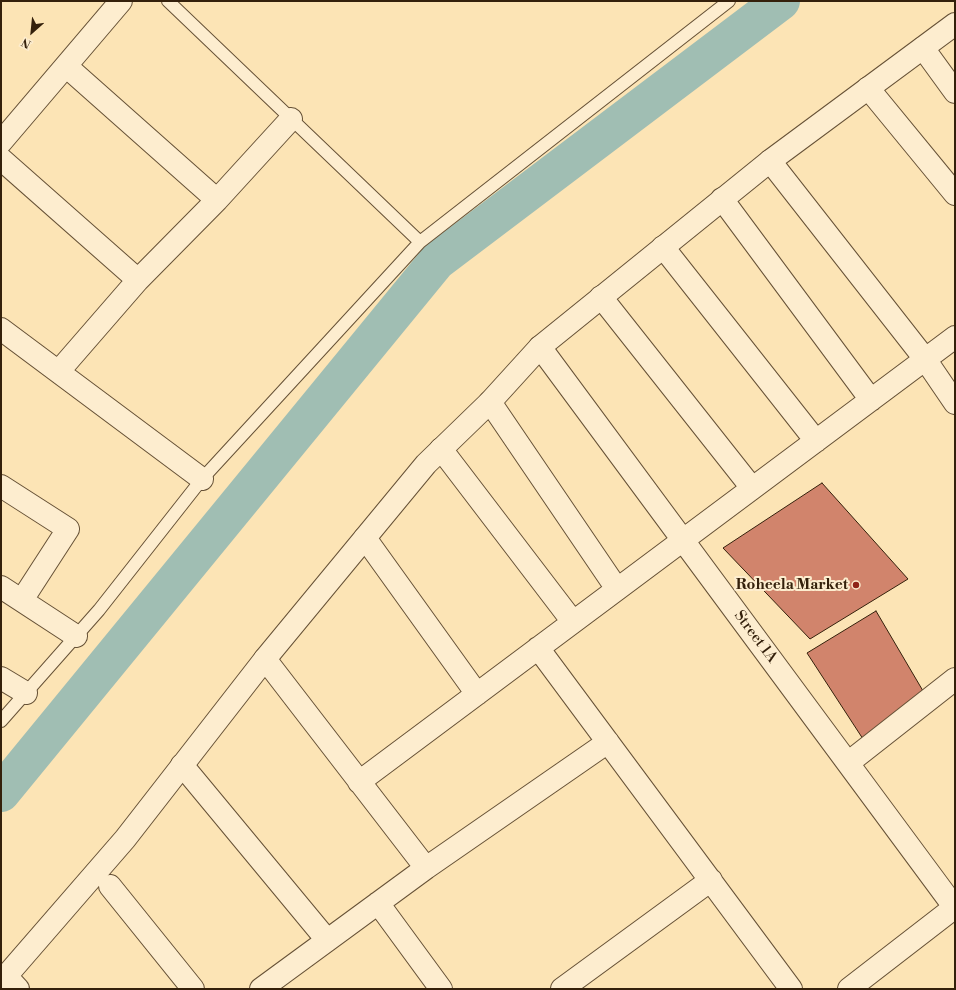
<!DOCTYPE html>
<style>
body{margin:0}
#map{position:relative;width:956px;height:990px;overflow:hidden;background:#fce4b5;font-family:"Libre Bodoni",serif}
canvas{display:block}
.frame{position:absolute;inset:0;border:2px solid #34200b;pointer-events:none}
.north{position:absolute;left:12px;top:12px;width:40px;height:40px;-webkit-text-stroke:3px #fdedcf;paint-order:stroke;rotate:207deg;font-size:11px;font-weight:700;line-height:16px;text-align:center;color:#34200b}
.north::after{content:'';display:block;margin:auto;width:14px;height:18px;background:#34200b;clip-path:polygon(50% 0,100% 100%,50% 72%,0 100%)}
</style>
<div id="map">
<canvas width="956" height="990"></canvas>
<div class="frame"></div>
<div class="north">N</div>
</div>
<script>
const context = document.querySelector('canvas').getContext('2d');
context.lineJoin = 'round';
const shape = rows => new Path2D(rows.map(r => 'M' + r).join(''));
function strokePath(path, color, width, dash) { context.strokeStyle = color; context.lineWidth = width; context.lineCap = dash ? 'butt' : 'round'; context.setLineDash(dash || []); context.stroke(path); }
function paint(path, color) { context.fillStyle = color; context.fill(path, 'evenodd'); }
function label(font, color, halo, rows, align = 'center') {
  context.font = font + ' "Libre Bodoni",serif'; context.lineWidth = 4; context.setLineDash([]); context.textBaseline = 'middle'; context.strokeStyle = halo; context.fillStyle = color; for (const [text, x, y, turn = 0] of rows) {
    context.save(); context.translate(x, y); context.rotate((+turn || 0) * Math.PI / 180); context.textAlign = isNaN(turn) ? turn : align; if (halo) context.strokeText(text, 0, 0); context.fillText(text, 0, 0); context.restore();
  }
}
strokePath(shape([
 [1,793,437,261,781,1]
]), '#a0beb3', 38);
const building = shape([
 [822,483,908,579,810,639,723,548,822,483],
 [876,611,926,696,863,739,807,653,876,611]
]);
paint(building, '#d1846c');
strokePath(building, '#34200b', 1);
const service = shape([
 [168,1,420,242],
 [1,721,99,610,202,479,420,242,729,1]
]);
const minor = shape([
 [923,48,955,92],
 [66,66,217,200],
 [868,88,955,194],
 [1,142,121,1],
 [1,159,138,280],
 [770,161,925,359,955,403],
 [722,199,871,400],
 [663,247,816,441],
 [601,297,752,488],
 [1,329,202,479],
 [540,347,955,908],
 [59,371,138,280,217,200,291,119],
 [490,402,617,589],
 [441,449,573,622],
 [1,486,68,529,22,600],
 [365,538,477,694],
 [1,587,76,636],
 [538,648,791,989],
 [265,659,426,868],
 [1,678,26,693],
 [848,763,955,679],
 [182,765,327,940],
 [359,782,955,337],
 [110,886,193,989],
 [378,903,441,989],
 [6,976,18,989],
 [261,989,426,868,608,742],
 [562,989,711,880],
 [849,989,955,907]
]);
const tertiary = shape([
 [1,982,125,839,265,659,426,464,490,402,540,347,770,161,955,24]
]);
strokePath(service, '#665136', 14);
strokePath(minor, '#665136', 24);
strokePath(tertiary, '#665136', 24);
strokePath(service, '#fdedcf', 12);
strokePath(minor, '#fdedcf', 22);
strokePath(tertiary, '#fdedcf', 22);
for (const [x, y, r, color] of [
 [856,585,4,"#8f2418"]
]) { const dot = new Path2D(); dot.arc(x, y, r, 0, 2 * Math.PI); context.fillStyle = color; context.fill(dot); strokePath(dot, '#fdedcf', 1.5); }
label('bold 15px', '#34200b', '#fdedcf', [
 ["Roheela Market",848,585]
], 'right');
label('15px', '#34200b', '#fdedcf', [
 ["Street 1A",755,637,53]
]);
</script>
